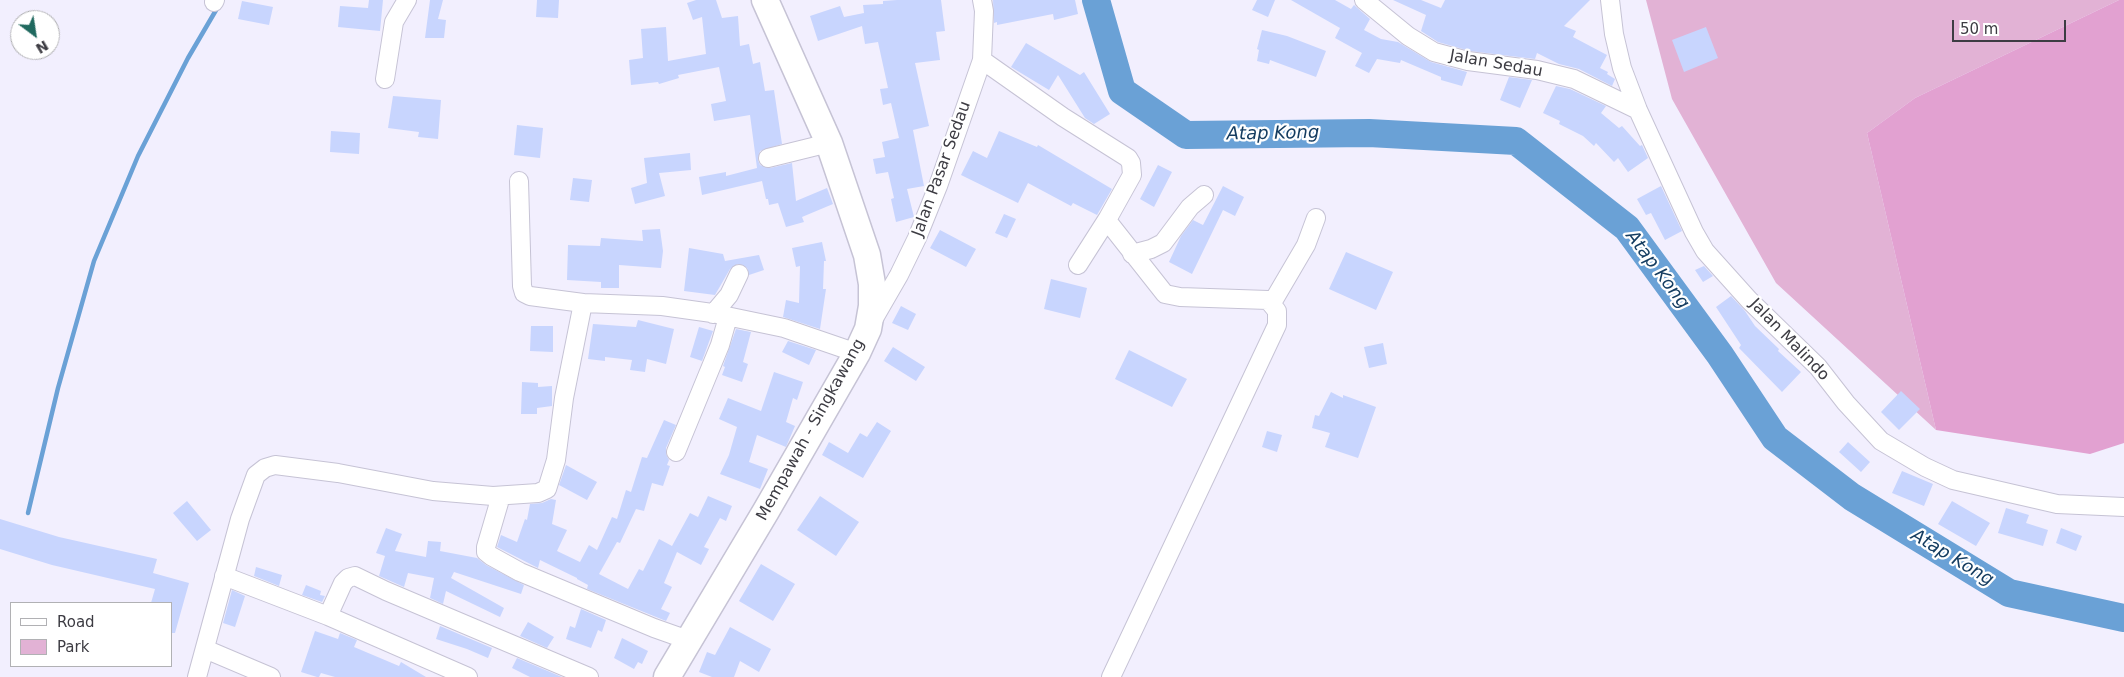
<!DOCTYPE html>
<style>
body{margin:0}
#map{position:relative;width:2124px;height:677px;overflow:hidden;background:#f2effe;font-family:"DejaVu Sans",sans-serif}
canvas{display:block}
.legend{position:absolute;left:10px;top:602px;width:162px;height:65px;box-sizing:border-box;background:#fff;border:1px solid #b1b1b4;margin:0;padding:6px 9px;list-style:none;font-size:15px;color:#3d3c43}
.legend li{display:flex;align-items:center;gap:10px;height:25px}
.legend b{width:25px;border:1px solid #b1b1b4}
.north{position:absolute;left:10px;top:10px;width:50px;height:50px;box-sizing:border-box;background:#fff;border:1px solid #b1b1b4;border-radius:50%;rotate:149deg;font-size:14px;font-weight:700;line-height:20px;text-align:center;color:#3d3c43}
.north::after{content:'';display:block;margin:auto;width:18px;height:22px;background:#20695f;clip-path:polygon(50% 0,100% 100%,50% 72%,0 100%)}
.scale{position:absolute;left:1952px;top:20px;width:114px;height:22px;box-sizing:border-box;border:2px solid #3d3c43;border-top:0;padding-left:6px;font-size:15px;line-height:18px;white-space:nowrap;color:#3d3c43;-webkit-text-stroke:4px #fff;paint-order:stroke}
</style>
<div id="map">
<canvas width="2124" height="677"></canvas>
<ul class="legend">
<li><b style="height:6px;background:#fff"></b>Road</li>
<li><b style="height:14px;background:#e2b2d5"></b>Park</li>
</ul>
<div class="north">N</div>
<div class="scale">50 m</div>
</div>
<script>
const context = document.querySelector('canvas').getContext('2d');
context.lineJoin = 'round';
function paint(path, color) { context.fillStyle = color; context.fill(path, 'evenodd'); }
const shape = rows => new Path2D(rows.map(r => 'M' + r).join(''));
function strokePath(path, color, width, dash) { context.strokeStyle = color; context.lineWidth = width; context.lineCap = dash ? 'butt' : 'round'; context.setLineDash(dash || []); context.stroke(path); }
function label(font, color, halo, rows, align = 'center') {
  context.font = font + ' "DejaVu Sans",sans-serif'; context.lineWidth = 4.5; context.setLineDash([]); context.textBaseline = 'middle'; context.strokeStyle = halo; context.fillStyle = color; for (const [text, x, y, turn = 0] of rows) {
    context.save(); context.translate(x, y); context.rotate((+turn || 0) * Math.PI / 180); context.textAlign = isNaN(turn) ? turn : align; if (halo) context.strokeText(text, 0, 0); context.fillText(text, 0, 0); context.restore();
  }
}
paint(shape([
 [1646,0,2119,0,1915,98,1867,133,1936,430,1776,283,1672,99]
]), '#e2b2d5');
paint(shape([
 [2119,0,2124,0,2124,443,2090,454,1936,430,1867,133,1915,98]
]), '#e2a1d1');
strokePath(shape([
 [28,513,58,388,94,261,138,156,188,58,219,5]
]), '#6aa1d6', 4.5);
strokePath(shape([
 [1096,0,1122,91,1186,135,1369,133,1516,141,1627,228,1720,355,1775,438,1852,497,2009,593,2124,618]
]), '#6aa1d6', 28);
paint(shape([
 [369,0,383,0,380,31,338,27,340,6,368,8],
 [430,0,443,0,438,19,446,20,444,38,425,38],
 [537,0,559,0,558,18,536,17],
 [696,0,716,0,722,18,738,16,740,46,749,44,753,64,760,62,765,91,774,90,782,144,760,151,758,160,760,165,770,168,792,163,796,201,827,188,833,204,802,217,804,222,786,227,778,203,769,205,768,199,766,199,762,181,702,195,699,177,726,172,726,176,757,168,750,115,714,121,711,104,726,101,719,67,678,75,679,78,659,84,658,82,631,85,629,60,643,58,641,29,666,27,668,61,706,54,702,17,693,20,687,3],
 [897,0,941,0,945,31,936,32,940,60,915,63,929,126,913,130,924,186,907,189,914,217,896,222,891,199,894,198,888,172,876,174,873,159,885,157,882,142,899,138,891,103,883,105,880,89,888,88,878,42,865,44,862,26,818,41,810,16,840,6,844,17,864,13,863,5,883,4,883,1],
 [993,0,1075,0,1078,14,1054,20,1053,14,997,25,997,22,994,23],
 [1257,0,1275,0,1268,17,1252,10],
 [1291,0,1335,0,1351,9,1354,5,1370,19,1364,30,1381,39,1398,42,1431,62,1467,72,1462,86,1441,80,1441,77,1401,60,1400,63,1377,59,1369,73,1355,66,1362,53,1335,38,1340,28],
 [1393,0,1421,0,1441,8,1445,0,1590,0,1564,26,1576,31,1573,37,1607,55,1600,68,1608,72,1607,74,1615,79,1612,86,1579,69,1559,64,1537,53,1535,59,1470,51,1438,42,1421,31,1426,15],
 [242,1,273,7,269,25,238,19],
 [1706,27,1718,58,1684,72,1672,40],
 [1262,30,1287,36,1326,51,1316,77,1270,60,1269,64,1257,61,1259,50,1257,49],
 [1026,43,1080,75,1084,72,1110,114,1094,124,1085,118,1058,75,1049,90,1011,67],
 [1509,77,1532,80,1520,108,1500,100],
 [1556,86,1570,89,1606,106,1601,113,1619,128,1622,126,1640,146,1642,145,1648,158,1628,172,1618,158,1614,162,1596,143,1594,146,1583,136,1559,124,1560,121,1543,113],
 [393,96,441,100,438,139,418,137,419,132,388,128],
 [517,125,543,128,540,158,514,155],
 [331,131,360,133,359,154,330,152],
 [999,131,1037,147,1038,145,1112,189,1097,215,1073,203,1071,206,1028,183,1018,203,961,175,973,151,987,158],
 [690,153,691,170,659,173,665,196,635,204,631,188,647,183,644,158],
 [1158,165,1172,172,1154,207,1140,199],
 [573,178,592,180,589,202,570,200],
 [1223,186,1244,197,1235,216,1223,210,1192,274,1169,262,1181,236,1193,220,1203,225],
 [1661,186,1682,231,1665,240,1651,213,1646,215,1637,199],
 [1004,214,1016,219,1007,238,995,233],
 [660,229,663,251,661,268,619,265,619,288,601,288,601,282,567,280,568,245,600,246,601,238,643,241,642,230],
 [940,230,976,249,966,267,930,248],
 [822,242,826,261,824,261,823,289,826,289,820,329,783,317,786,300,799,303,800,266,796,267,792,248],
 [689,248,723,254,725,261,759,255,764,270,749,275,747,268,738,264,730,269,715,295,684,291],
 [1346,252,1393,272,1376,310,1329,289],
 [1704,266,1713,276,1703,282,1695,270],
 [1051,279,1087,288,1080,318,1044,309],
 [1731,296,1745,311,1755,326,1779,349,1778,351,1801,372,1782,392,1739,348,1741,345,1716,307],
 [901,306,916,314,908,330,892,323],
 [638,320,674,329,666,364,647,359,645,372,630,370,632,360,605,357,605,361,588,359,593,324,636,327],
 [531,326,553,326,553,352,530,351],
 [699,327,713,331,702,361,690,357],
 [736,329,751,332,743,362,748,364,742,382,722,375,725,367,723,366],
 [788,341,816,350,809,365,782,352],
 [1383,343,1387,364,1369,368,1364,347],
 [893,347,925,367,916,381,884,361],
 [1129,350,1187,379,1172,407,1115,379],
 [774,372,803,382,797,400,793,398,786,422,795,426,786,447,757,435,749,462,768,469,760,489,720,474,729,455,737,427,719,419,728,398,761,411],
 [522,382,538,383,538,387,552,386,552,406,537,408,537,414,521,414],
 [1901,391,1920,409,1899,430,1881,412],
 [1331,392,1343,398,1343,395,1376,407,1358,458,1325,447,1330,433,1312,428,1315,415,1319,416],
 [664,420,676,425,666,448,666,454,669,460,667,465,670,466,663,486,652,483,644,511,636,509,620,543,617,542,599,574,628,589,639,569,643,571,659,539,672,546,690,513,698,517,708,496,732,506,726,521,720,518,704,547,709,549,701,565,677,552,664,583,672,587,661,609,670,613,666,621,587,589,588,585,577,579,577,578,540,560,538,568,497,547,501,535,517,542,525,519,527,520,530,504,542,503,551,499,556,500,552,524,567,530,557,551,580,562,589,545,597,550,612,517,617,519,626,490,631,492,642,457,647,458],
 [877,422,891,431,863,478,822,455,829,442,848,453,860,433,867,437],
 [1267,431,1282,435,1277,452,1262,447],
 [1848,442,1870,462,1861,472,1839,452],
 [566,465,597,482,587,500,559,485],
 [1902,471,1933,484,1924,506,1892,493],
 [820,496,859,522,836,556,797,530],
 [187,501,211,530,197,541,173,513],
 [1952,501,1990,523,1976,546,1938,524],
 [2006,508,2029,515,2026,523,2048,530,2043,546,1998,533],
 [0,519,59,537,157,559,153,573,189,583,175,633,171,633,171,603,151,603,155,589,52,565,0,549],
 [386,528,402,534,395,551,426,557,428,541,441,542,440,551,477,558,486,565,524,585,521,594,454,572,451,578,504,608,500,617,446,591,443,604,430,598,434,578,408,573,404,587,379,576,385,556,376,553],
 [2061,528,2082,536,2076,551,2056,543],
 [761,564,795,584,773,621,739,601],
 [256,567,282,575,279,586,254,576],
 [306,585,321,591,320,595,325,596,322,602,302,595],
 [232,590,245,596,235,627,223,623],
 [581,609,606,620,602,632,598,630,591,648,566,639,570,626,575,628],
 [528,622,554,637,547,648,520,636],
 [440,626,492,648,488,658,467,649,436,639],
 [730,627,771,649,759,672,740,661,734,677,712,677,699,672,707,652,715,655],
 [315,631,338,639,340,633,357,640,354,647,399,666,401,662,426,677,335,677,321,673,319,677,317,677,301,672],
 [622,638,648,651,642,664,638,662,634,669,614,658],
 [517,658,562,677,530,677,512,668]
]), '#c8d5fe');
const minor = shape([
 [1364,0,1408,36,1434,52,1468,61,1537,70,1574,79,1638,110],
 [1610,0,1614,34,1622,68,1638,110,1694,232,1705,251,1749,300,1818,367,1846,403,1881,441,1925,467,1953,480,2057,504,2124,507],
 [214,2,215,0],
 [982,60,1063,117,1128,158,1131,163,1132,175,1108,218,1109,223,1165,294,1180,297,1268,300,1277,311,1277,325,1111,677],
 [385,79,394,22,407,0],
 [768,158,829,143],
 [519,181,522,286,524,293,530,296,583,303],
 [1132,254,1151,249,1163,243,1190,207,1204,195],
 [1078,265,1108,218],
 [1272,303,1306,245,1316,218],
 [713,314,729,295,739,274],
 [873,320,899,275,917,238,938,186,982,60,984,11,982,0],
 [676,452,720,345,728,317],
 [501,496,486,547,486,552,491,556,520,572,654,628,688,640],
 [224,576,328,616,468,677],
 [328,616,343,583,348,578,355,576,386,591,589,677],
 [205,649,271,677],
 [197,677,240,519,256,475,265,468,275,465,338,473,433,491,493,496,538,493,547,489,556,460,564,398,583,303,662,306,712,313,784,328,857,353]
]);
const highway = shape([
 [667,677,766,511,857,353,868,329,872,306,872,284,867,255,829,143,765,0]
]);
strokePath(minor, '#c6c3d5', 20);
strokePath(highway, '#c6c3d5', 29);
strokePath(minor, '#fff', 18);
strokePath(highway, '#fff', 26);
label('16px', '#3d3c43', '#fff', [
 ["Jalan Sedau",1496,64,10],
 ["Jalan Pasar Sedau",942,169,-70],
 ["Jalan Malindo",1789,340,46],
 ["Mempawah - Singkawang",811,430,-61]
]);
label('italic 18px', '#153d61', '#fff', [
 ["Atap Kong",1273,134,-1],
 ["Atap Kong",1657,270,53],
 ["Atap Kong",1952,558,31]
]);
</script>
